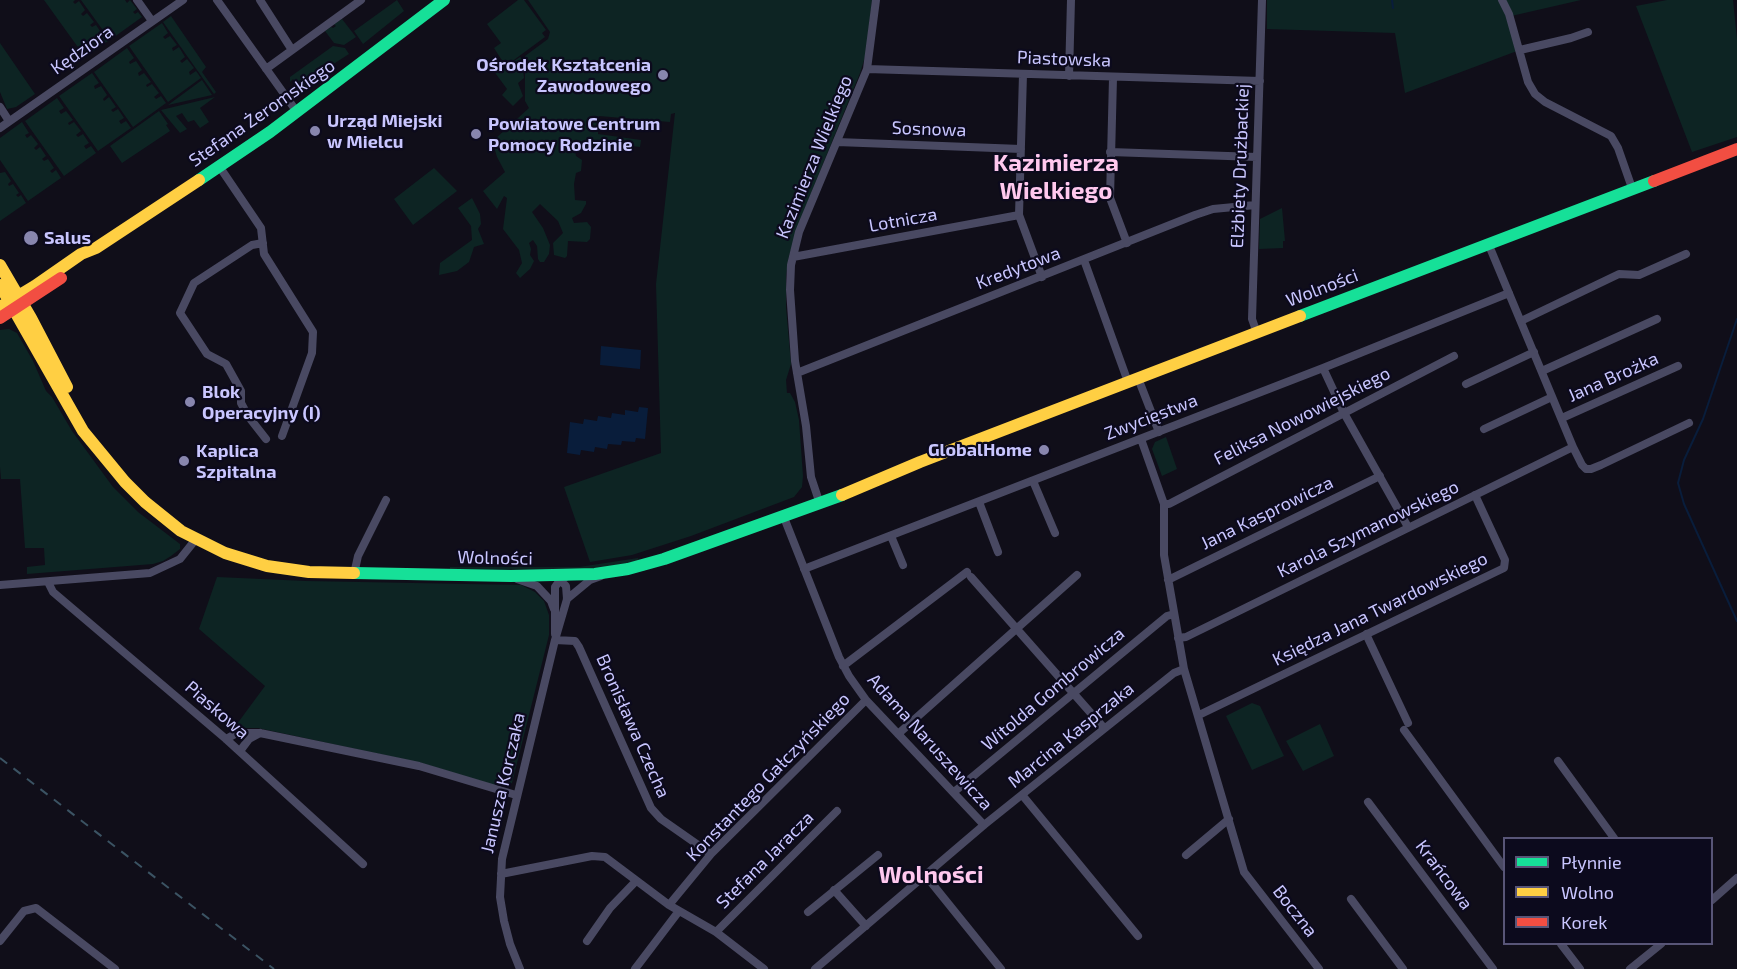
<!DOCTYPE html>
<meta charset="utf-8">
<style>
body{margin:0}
#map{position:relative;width:1737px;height:969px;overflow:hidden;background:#100e19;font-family:"Exo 2",sans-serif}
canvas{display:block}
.legend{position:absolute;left:1503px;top:837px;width:210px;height:108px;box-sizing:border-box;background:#0c0a1d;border:2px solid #585577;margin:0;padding:8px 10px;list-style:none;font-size:18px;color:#c9c6ff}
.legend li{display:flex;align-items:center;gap:12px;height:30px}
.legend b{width:30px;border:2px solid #585577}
</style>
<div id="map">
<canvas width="1737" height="969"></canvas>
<ul class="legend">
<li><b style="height:8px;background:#16e098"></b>Płynnie</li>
<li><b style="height:8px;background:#ffcf43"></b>Wolno</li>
<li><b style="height:8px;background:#f24e42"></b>Korek</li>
</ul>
</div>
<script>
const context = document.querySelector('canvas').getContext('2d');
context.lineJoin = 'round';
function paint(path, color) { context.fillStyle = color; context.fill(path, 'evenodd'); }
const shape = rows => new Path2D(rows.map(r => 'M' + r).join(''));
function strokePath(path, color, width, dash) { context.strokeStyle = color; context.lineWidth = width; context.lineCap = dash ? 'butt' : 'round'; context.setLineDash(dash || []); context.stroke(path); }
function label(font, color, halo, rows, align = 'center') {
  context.font = font + ' "Exo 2",sans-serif'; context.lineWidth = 4.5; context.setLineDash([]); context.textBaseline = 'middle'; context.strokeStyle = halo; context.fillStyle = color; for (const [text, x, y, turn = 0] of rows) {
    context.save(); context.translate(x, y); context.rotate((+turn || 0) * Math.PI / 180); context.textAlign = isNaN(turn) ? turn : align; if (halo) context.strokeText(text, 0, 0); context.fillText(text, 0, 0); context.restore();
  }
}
paint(shape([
 [44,0,75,0,73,2,75,4,79,1,85,10,81,14,83,16,87,13,94,22,90,25,92,27,96,25,102,34,98,37,100,39,104,36,108,41,85,57],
 [81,0,125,0,127,3,130,0,137,9,133,12,135,14,138,12,142,17,110,40],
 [397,0,404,11,363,44,354,31],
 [518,0,524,0,546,30,542,33,545,37,499,71,520,57,522,59,524,78,518,83,523,96,513,106,502,95,507,89,493,70,503,62,494,48,501,43,487,24],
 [528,0,872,0,866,54,860,73,805,208,789,256,786,276,786,307,791,364,786,380,787,393,790,393,795,402,799,420,803,476,802,487,794,497,691,536,632,555,590,562,564,487,661,453,656,284,675,113,671,114,670,122,599,116,598,134,641,140,640,147,598,142,597,145,574,145,576,156,582,160,581,171,576,173,574,184,575,200,586,201,586,204,581,213,572,218,574,223,587,222,591,227,590,239,587,242,568,241,567,256,565,258,554,255,553,243,563,233,558,221,540,204,532,212,543,228,550,245,549,254,544,262,540,262,538,259,537,246,533,240,529,243,531,249,530,255,534,261,530,269,520,278,516,273,522,263,519,250,503,229,507,198,504,196,497,209,483,191,505,172,497,157,493,143,495,139,529,108,525,101,525,56,548,39,550,32],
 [1267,0,1581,0,1507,17,1517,51,1405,93,1395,33,1267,29],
 [1667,0,1733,0,1737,39,1737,137,1692,152,1636,6],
 [171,16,206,67,202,72,216,92,214,94,163,22],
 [342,19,356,37,344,45,334,43,325,31,331,27,333,28,336,26,334,24],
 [162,23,168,33,163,37,165,39,170,36,177,45,172,48,173,51,179,47,185,57,180,61,182,63,187,59,194,68,189,72,190,75,196,71,201,78,168,102,129,46],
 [0,43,35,94,16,107,7,109,0,92],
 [333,46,345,48,349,54,321,72,312,80,303,94,293,86,296,83,293,79,290,82,290,77],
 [127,48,134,58,129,62,130,64,136,61,142,70,138,73,139,76,144,73,151,82,146,85,147,87,152,84,159,93,154,97,156,99,161,96,166,103,133,127,94,72],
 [92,73,99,83,94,86,95,89,101,86,107,95,103,99,104,101,109,97,116,107,111,110,113,112,118,109,124,118,119,121,121,124,126,121,131,128,98,151,59,96],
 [202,80,212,95,168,105],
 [215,97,200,108,209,122,200,128,194,120,188,122,182,113,176,116,187,129,180,133,161,110],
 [57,98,64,108,59,111,61,114,66,111,73,120,68,123,69,125,74,122,81,131,76,135,78,137,83,134,89,143,84,146,86,149,91,146,96,153,64,176,25,121],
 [159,111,168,124,166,125,170,131,122,163,110,146],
 [22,122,29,133,25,135,27,138,31,135,38,144,34,148,36,150,40,147,46,156,42,159,44,161,48,159,54,168,50,171,52,173,56,170,61,178,28,201,0,160,0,138],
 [434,168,457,191,413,225,394,199],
 [5,172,11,181,8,184,9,186,13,184,19,193,16,195,18,197,21,195,26,203,0,221,0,173],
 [472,198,480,214,481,224,478,229,484,244,474,247,469,262,457,271,439,275,440,263,472,240,471,226,458,208],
 [1282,208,1285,241,1283,241,1283,248,1259,249,1260,219],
 [9,329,17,333,33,361,46,391,52,397,72,431,113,487,138,512,180,544,180,549,171,556,163,561,153,564,27,574,27,567,45,565,44,548,25,548,20,479,1,479,0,467,0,330],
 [1166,437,1177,469,1162,476,1152,449,1155,442],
 [638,558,639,561,587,570,450,570,450,567,579,567],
 [217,577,306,581,521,585,535,592,544,601,549,615,549,635,512,783,507,786,498,784,497,786,421,763,258,728,234,728,265,686,199,629],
 [1252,703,1260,706,1284,756,1252,770,1226,716],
 [1320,724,1334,756,1303,771,1286,741]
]), '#0d2423');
paint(shape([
 [601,346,641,350,640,369,600,365],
 [639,407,648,408,645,439,636,438,635,442,622,441,621,445,608,444,607,449,595,447,594,452,581,450,580,455,567,453,570,422,583,424,584,419,597,421,598,416,611,418,612,413,625,415,625,410,638,412]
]), '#091d3b');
strokePath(shape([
 [1392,0,1393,8],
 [1737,319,1703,419,1684,460,1678,483,1684,504,1737,621]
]), '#091d3b', 2);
strokePath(shape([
 [137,0,152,21],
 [217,0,297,112],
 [260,0,292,50],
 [1502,0,1509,14,1528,82,1535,94,1545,102,1611,136,1618,148,1632,188],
 [1520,50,1571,38,1588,32],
 [266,69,361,0],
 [867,69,1260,81],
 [1023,74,1019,215,1042,277],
 [1069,76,1071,0],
 [1113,78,1110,198,1127,243],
 [0,107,9,121],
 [0,128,183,0],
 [837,142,1021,149],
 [1110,152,1257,157],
 [219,166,261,228,264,254,313,332,312,353,282,436],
 [263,243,252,245,194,283,180,313,207,354,226,364,241,391,241,403,248,416,266,439],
 [1488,243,1573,447,1582,465,1586,469,1591,469,1601,465,1689,423],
 [793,257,1019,215],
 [1084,260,1128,382],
 [1521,321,1619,274,1639,275,1686,254],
 [1257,333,1252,319,1262,0],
 [1323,368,1344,413,1408,527],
 [1542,371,1657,319],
 [797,373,1195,215,1213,209,1255,205],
 [1138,378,1159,432],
 [1466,384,1534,352],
 [1562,418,1678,366],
 [1484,429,1552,397],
 [1141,439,1164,504,1164,555,1184,669,1244,872,1319,969],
 [1033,481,1055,533],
 [979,502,998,552],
 [820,504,811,477,806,426,795,361,790,290,791,265,799,232,867,69,876,0],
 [1164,504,1169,504,1454,356],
 [783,515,839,657,849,676,866,700,984,825],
 [891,536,903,565],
 [804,569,1323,368,1509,293],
 [354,574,358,556,386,500],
 [971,577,1104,728],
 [517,579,537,586,551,601,554,609],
 [1168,580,1380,476],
 [48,582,53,592,226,739,363,864],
 [0,585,150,573,180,559,196,539],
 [567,599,590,580,601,576],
 [555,634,555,587,560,580,566,577],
 [1366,634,1408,723],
 [1178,638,1186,637,1573,447],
 [555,640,575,641,579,647,651,808,661,819,711,854],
 [843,666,967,572],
 [1199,715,1504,568,1505,560,1475,495],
 [1404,730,1504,867],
 [898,734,1077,575],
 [226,739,237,733,260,733,419,766,516,795],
 [240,751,249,739,260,733],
 [1558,761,1614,838],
 [954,792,1167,616,1174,614],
 [1023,796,1138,936],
 [1368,802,1493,969],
 [1186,855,1229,819],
 [501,874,592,856,605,857,669,905,716,932,764,969],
 [926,876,1001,969],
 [834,890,866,926],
 [1351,899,1403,969],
 [1712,900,1737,878],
 [669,905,711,854,866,700],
 [808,912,878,855],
 [716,932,837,811],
 [0,941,24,911,36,908,115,969],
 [587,941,610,908,636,881],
 [1561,944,1580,969],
 [520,969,510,944,504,921,500,897,502,859,555,640,567,599,566,586,558,578,552,576],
 [635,969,679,911],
 [815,969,984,825,1174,673,1184,669],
 [1630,969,1661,944]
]), '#494962', 8);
strokePath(shape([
 [199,180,270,132,444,0],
 [1300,316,1654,181],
 [354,573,511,576,595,574,628,569,664,559,842,495]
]), '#16e098', 12);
strokePath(shape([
 [0,265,31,318,67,387],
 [0,285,83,431,125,482,145,502,181,531,225,553,267,566,309,572,354,573],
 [0,307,35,286,81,254,96,248,199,180],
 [842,495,920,462,1300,316]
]), '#ffcf43', 12);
strokePath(shape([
 [1654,181,1737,149],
 [0,318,61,278]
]), '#f24e42', 12);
strokePath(shape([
 [0,758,274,969]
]), '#3b5363', 2, [9, 8]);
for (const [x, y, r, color] of [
 [663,75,6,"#8886ae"],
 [315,131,6,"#8886ae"],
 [476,134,6,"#8886ae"],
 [31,238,8,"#8886ae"],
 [190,402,6,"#8886ae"],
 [1044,450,6,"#8886ae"],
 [184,461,6,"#8886ae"]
]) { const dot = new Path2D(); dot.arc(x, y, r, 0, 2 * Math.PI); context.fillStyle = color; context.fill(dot); strokePath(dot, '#0c0a1d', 2); }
label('18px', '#c9c6ff', '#0c0a1d', [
 ["Kędziora",82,50,-35],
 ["Piastowska",1064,59,2],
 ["Stefana Żeromskiego",262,113,-35],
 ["Sosnowa",929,129,2],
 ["Kazimierza Wielkiego",814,157,-68],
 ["Elżbiety Drużbackiej",1240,166,-88],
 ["Lotnicza",903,220,-10],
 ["Kredytowa",1018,268,-21],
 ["Wolności",1322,288,-21],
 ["Jana Brożka",1613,377,-24],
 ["Feliksa Nowowiejskiego",1302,416,-27],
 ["Zwycięstwa",1151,417,-21],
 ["Jana Kasprowicza",1267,513,-26],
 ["Karola Szymanowskiego",1368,529,-26],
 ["Wolności",495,558,1],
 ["Księdza Jana Twardowskiego",1380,609,-26],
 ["Witolda Gombrowicza",1053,689,-40],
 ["Piaskowa",217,710,41],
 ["Bronisława Czecha",633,726,66],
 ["Marcina Kasprzaka",1071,735,-39],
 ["Adama Naruszewicza",930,742,48],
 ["Konstantego Gałczyńskiego",768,777,-46],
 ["Janusza Korczaka",503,783,-77],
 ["Stefana Jaracza",765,860,-45],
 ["Krańcowa",1444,875,53],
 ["Boczna",1295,911,52]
]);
label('bold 18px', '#c9c6ff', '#0c0a1d', [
 ["Ośrodek Kształcenia",651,65,"right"],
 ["Zawodowego",651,86,"right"],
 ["Urząd Miejski",327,121],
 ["w Mielcu",327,142],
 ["Powiatowe Centrum",488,124],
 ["Pomocy Rodzinie",488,145],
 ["Salus",44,238],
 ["Blok",202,392],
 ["Operacyjny (I)",202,413],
 ["GlobalHome",1032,450,"right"],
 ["Kaplica",196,451],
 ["Szpitalna",196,472]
], 'left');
label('bold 24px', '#ffc8ee', '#0c0a1d', [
 ["Kazimierza",1056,163],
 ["Wielkiego",1056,191],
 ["Wolności",931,875]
]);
</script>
